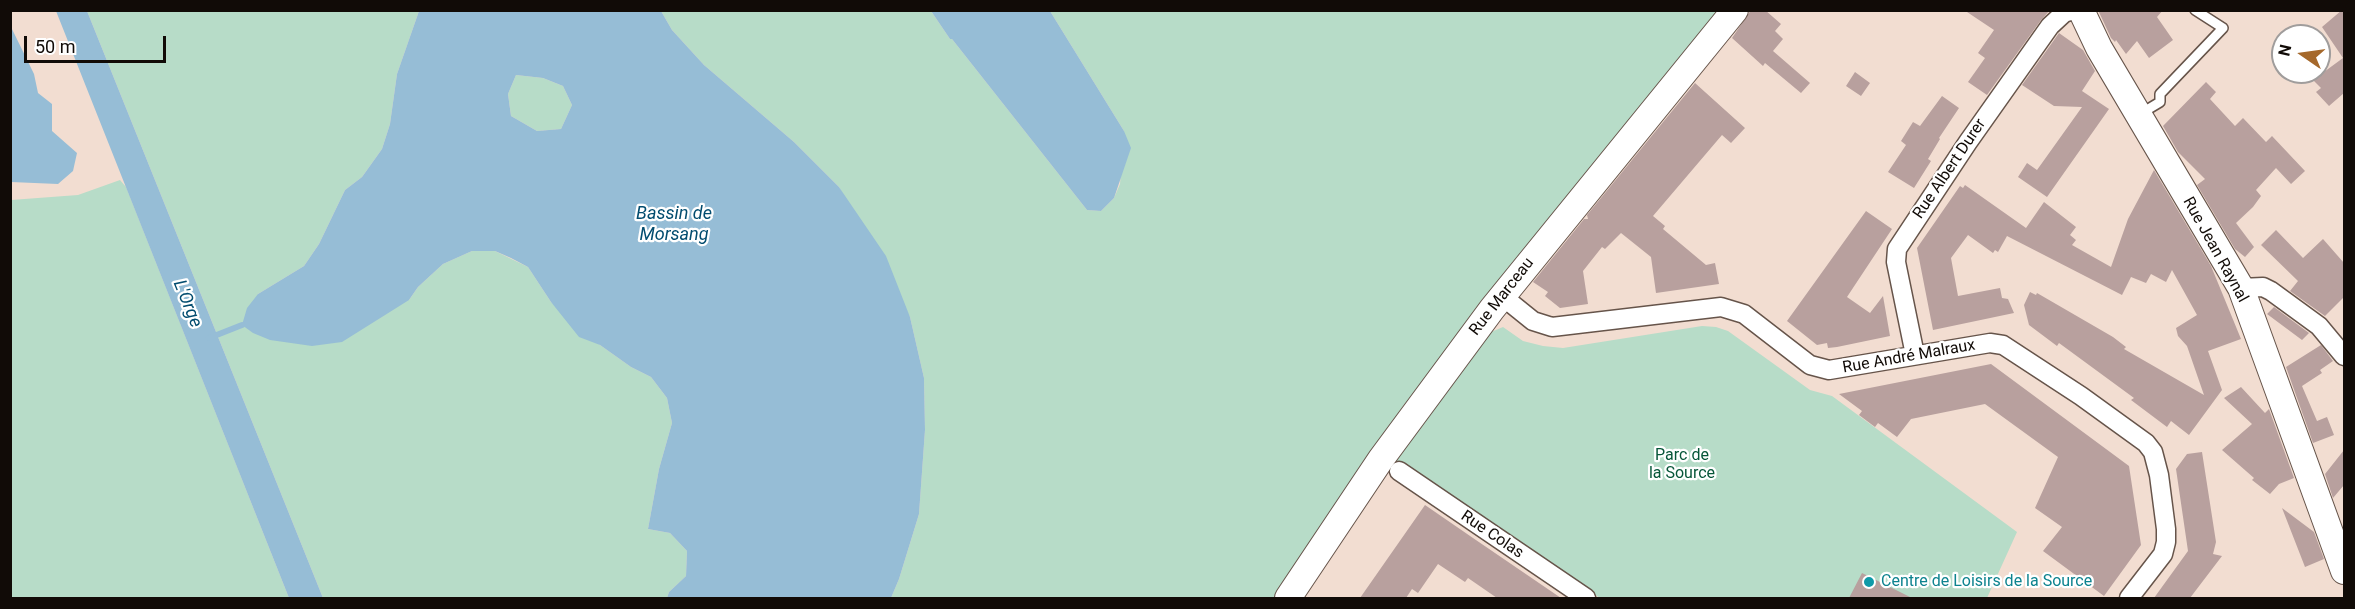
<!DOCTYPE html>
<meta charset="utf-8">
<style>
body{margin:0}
#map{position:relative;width:2355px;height:609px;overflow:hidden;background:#f2ddd1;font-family:Roboto,sans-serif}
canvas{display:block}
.frame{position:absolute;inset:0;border:12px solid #110b07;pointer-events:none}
.north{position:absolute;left:2271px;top:24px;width:60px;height:60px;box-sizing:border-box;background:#fff;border:2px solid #a09d9c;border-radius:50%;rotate:283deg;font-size:16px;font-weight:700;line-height:24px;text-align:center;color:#110b07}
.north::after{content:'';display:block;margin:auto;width:21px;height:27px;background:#a5682b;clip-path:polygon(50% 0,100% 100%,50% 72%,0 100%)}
.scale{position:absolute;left:24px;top:36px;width:142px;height:27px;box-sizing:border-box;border:3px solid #110b07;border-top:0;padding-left:8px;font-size:18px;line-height:21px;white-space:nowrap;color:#110b07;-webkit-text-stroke:4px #fff;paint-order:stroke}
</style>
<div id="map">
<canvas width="2355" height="609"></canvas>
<div class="frame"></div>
<div class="north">N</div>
<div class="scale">50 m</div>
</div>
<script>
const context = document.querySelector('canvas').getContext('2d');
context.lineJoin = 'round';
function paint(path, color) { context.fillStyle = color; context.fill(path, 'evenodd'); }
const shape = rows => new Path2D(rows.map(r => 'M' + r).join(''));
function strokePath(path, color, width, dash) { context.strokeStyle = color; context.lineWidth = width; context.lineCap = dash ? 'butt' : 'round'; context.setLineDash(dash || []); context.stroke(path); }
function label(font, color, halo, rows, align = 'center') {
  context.font = font + ' Roboto,sans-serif'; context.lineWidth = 4.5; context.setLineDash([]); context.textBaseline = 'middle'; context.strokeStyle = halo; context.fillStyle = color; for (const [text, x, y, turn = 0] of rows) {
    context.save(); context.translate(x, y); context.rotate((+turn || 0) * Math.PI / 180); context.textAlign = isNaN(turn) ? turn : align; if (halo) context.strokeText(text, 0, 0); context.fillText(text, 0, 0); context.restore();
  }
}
paint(shape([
 [87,11,419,11,397,74,390,124,382,149,362,177,345,190,319,244,304,266,258,294,409,300,418,287,443,264,472,251,495,251,528,267,551,302,600,345,631,367,651,377,667,398,672,423,659,469,648,529,670,533,687,551,686,576,669,592,667,598,323,598],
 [661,11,931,11,950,39,952,39,1087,210,1101,211,1114,198,1120,184,1124,131,1050,11,1723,11,1403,406,1276,598,891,598,899,579,919,514,925,430,924,378,910,317,839,187,794,142,704,65,672,30],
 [516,75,543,78,563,86,572,105,561,129,537,131,511,116,508,94],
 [120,180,126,187,289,598,11,598,11,200,78,195],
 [1702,326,1716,327,1728,331,1810,390,1832,396,2017,532,1987,598,1600,598,1514,544,1392,458,1484,335,1503,327,1523,341,1543,346,1563,348]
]), '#b7dcc8');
paint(shape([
 [56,11,87,11,323,598,289,598],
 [419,11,661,11,672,30,704,65,794,142,839,187,886,256,910,317,924,378,925,430,919,514,899,579,891,598,667,598,669,592,686,576,687,551,670,533,648,529,659,469,672,423,667,398,651,377,631,367,600,345,579,337,551,302,528,267,511,258,495,251,472,251,443,264,418,287,409,300,342,342,312,346,270,340,253,333,242,325,247,308,258,294,304,266,319,244,345,190,362,177,382,149,390,124,397,74],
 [516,75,543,78,563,86,572,105,561,129,537,131,511,116,508,94],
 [931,11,1050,11,1124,131,1131,148,1114,198,1101,211,1087,210,952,39,950,39],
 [11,27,34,74,38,93,52,104,52,131,77,153,73,171,58,184,11,182]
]), '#96bdd6');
strokePath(shape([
 [209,338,242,325]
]), '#96bdd6', 6);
paint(shape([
 [1751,10,1765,10,1781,24,1775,31,1783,39,1773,51,1810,83,1801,93,1765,63,1763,66,1732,38],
 [1964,10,2050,10,2041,20,1987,95,1968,82,1985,58,1978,53,1994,30],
 [2098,10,2163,10,2157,17,2173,40,2149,58,2137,41,2126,54,2116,40,2115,42,2111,38],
 [2342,10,2344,10,2344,93,2329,106,2316,92,2321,88,2313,80,2343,58,2322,27],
 [2059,33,2083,50,2095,71,2082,91,2109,109,2047,197,2018,177,2027,163,2037,170,2082,107,2054,106,2022,85],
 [1855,72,1870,83,1861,96,1846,86],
 [2206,82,2216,92,2210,99,2235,126,2243,118,2266,142,2272,136,2305,171,2291,184,2276,168,2256,190,2261,196,2253,207,2236,223,2254,247,2245,257,2235,249,2197,185,2205,179,2178,152,2163,126],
 [1695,83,1745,128,1731,143,1722,135,1653,216,1665,226,1663,229,1706,265,1715,263,1719,284,1656,293,1651,257,1621,233,1605,249,1602,247,1583,271,1588,304,1560,308,1545,296,1548,292,1533,282,1584,219,1588,219,1587,215],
 [1942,96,1959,108,1939,138,1940,139,1928,159,1931,161,1914,188,1888,172,1906,145,1901,141,1913,122,1920,126],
 [2154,170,2211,266,2241,339,2208,351,2222,390,2189,435,2171,421,2167,427,2131,400,2134,398,2059,343,2057,346,2029,325,2024,305,2030,292,2036,295,2037,293,2113,337,2126,347,2124,349,2204,395,2187,346,2178,336,2176,328,2197,315,2172,270,2166,282,2151,274,2146,283,2131,277,2122,295,2007,236,1998,252,1995,250,1993,253,1968,235,1951,258,1958,296,2000,288,2002,298,2008,299,2014,313,1933,330,1917,248,1960,186,1963,188,1965,185,2026,228,2044,202,2076,227,2070,235,2076,240,2072,245,2111,267,2128,219],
 [1866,211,1892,229,1847,297,1870,313,1883,296,1890,336,1837,347,1828,348,1827,343,1817,345,1787,321],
 [2276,230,2303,258,2323,239,2344,263,2344,297,2325,316,2290,291,2298,281,2261,245],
 [2274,307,2309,333,2302,340,2267,314],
 [2321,345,2333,361,2320,370,2322,373,2302,386,2317,421,2327,417,2334,435,2313,443,2286,367],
 [1991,364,2129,466,2141,545,2104,596,2043,551,2062,527,2035,508,2058,457,1985,404,1911,419,1897,437,1878,423,1875,427,1859,415,1862,411,1839,394],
 [2241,387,2265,413,2269,409,2294,478,2279,484,2270,494,2252,480,2254,478,2222,450,2252,424,2224,398],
 [2344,450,2344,485,2333,498,2325,474],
 [2202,452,2216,542,2213,554,2222,556,2190,598,2154,598,2188,551,2176,469,2187,454],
 [1425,505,1473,538,1561,598,1497,598,1468,578,1465,582,1438,564,1418,593,1412,589,1406,598,1360,598],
 [2282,508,2314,532,2324,559,2305,567],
 [1862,573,1912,598,1849,598]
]), '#b8a09e');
const lane = shape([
 [2140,114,2160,102,2160,94,2223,28,2195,10]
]);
const street = shape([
 [2241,288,2263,287,2271,291,2319,326,2344,356],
 [1502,296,1533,321,1552,327,1721,307,1744,314,1810,365,1829,370,1990,343,2003,345,2081,396,2146,443,2153,452,2159,475,2166,529,2166,542,2163,554,2129,598],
 [1915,355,1896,262,1897,249,1968,142,2050,26,2064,13,2074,10],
 [1399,471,1586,598]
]);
const secondary = shape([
 [2081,10,2099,48,2241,288,2344,571],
 [1288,598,1381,459,1492,309,1735,10]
]);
strokePath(lane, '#66544a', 12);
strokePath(street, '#66544a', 21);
strokePath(secondary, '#66544a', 28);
strokePath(lane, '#fff', 9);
strokePath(street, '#fff', 18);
strokePath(secondary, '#fff', 26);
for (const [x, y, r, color] of [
 [1869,582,6,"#0f9aa8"]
]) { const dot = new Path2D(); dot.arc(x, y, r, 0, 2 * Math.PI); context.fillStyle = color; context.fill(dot); strokePath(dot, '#fff', 2); }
label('16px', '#110b07', '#fff', [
 ["Rue Albert Durer",1950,169,-56],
 ["Rue Jean Raynal",2215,250,61],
 ["Rue Marceau",1502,297,-52],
 ["Rue André Malraux",1909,357,-10],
 ["Rue Colas",1492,535,34]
]);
label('16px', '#075639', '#fff', [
 ["Parc de",1682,456],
 ["la Source",1682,474]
]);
label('16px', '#0d838f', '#fff', [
 ["Centre de Loisirs de la Source",1881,582]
], 'left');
label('italic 18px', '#024c6f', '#fff', [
 ["Bassin de",674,214],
 ["Morsang",674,235],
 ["L'Orge",187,304,68]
]);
</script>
